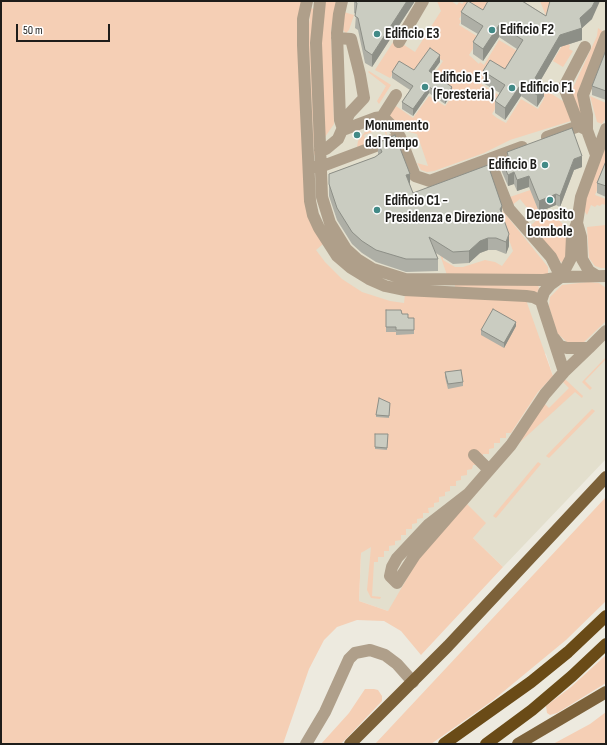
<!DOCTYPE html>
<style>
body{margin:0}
#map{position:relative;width:607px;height:745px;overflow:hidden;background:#edeadf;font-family:"Sofia Sans Condensed",sans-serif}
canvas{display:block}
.frame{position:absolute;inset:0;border:2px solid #1e1d1a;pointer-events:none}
.scale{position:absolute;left:16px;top:24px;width:94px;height:18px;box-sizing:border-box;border:2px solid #1e1d1a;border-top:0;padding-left:5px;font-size:12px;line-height:14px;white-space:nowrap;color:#1e1d1a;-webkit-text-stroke:3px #fff;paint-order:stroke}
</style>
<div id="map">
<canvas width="607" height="745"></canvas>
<div class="frame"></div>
<div class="scale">50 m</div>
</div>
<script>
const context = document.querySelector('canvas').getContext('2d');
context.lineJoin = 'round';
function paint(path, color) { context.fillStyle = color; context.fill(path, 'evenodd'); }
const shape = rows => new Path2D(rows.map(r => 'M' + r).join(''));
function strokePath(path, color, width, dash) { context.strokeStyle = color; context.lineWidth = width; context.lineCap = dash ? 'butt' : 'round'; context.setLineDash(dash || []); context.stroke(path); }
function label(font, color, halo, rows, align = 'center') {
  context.font = font + ' "Sofia Sans Condensed",sans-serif'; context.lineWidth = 3.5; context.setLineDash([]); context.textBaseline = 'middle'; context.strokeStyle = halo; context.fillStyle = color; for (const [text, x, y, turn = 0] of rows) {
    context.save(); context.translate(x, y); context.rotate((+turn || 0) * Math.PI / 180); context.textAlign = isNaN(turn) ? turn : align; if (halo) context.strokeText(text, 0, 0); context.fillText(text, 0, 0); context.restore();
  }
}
paint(shape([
 [291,1,606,1,606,459,503,567,473,538,388,611,359,601,361,553,501,430,513,430,538,392,553,376,546,354,423,305,370,304,313,258]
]), '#e3dfcd');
paint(shape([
 [1,1,301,1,301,116,323,244,316,250,325,262,342,279,362,292,390,301,404,303,405,294,526,300,553,376,538,392,511,433,506,433,506,438,500,438,500,443,494,443,494,448,489,449,489,454,483,454,483,460,478,465,473,465,472,469,467,470,467,475,461,476,461,480,456,481,456,486,450,486,450,491,445,492,445,496,439,497,439,502,434,503,434,507,428,508,429,513,423,513,423,518,417,519,417,523,412,524,412,529,406,529,406,535,401,535,401,540,395,541,395,545,389,546,389,551,384,551,384,557,378,557,378,562,374,562,372,596,381,597,380,599,371,598,367,590,371,547,361,553,359,601,388,611,419,558,543,402,549,408,569,388,563,382,564,380,566,380,583,396,582,398,575,392,518,444,467,504,486,523,473,538,503,567,421,655,401,631,384,621,357,620,337,627,324,640,309,669,283,744,1,744],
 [324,1,336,1,331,31,334,124,325,137,320,29],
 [437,1,451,1,457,5,459,2,462,4,465,1,494,1,482,19,463,12,459,19,461,21,459,25,480,38,469,55,479,64,480,62,484,65,499,40,519,52,504,78,484,78,481,84,502,97,492,114,497,118,506,123,521,99,538,109,545,97,539,93,542,88,566,103,574,120,510,140,484,153,434,171,427,172,421,170,417,163,428,166,417,134,406,131,388,115,396,106,413,118,429,96,445,106,454,94,436,82,440,77,435,73,443,61,429,51,413,74,399,65,390,78,375,70,395,39,415,52,441,11],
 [540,1,551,1,560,7,546,16],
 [311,8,314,9,316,154,314,155,308,33],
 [344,12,354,15,349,30,346,33,343,30],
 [598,28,604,32,583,119,572,95,572,90,597,36],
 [566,39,570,46,569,49,573,51,563,67,553,61],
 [369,71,391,85,379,104,377,101,386,86,368,72],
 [590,96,606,103,606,118,602,124,597,122],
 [379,126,386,128,387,137,383,128,364,135,367,144,357,147,358,141,365,132],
 [603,147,606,148,606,168,595,195,606,199,606,205,602,204,600,206,597,205,595,207,591,205,587,215,585,212,585,199],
 [562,179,535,201,539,212,560,221,567,229,568,251,562,263,530,226,537,220,520,199,512,205,510,197],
 [502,210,548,267,548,274,447,275,437,246,443,254,443,260,455,267,463,267,485,260,495,262,502,266,513,251,503,223,505,219],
 [606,225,606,268,601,268,595,266,589,258,587,227],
 [588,282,599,283,606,288,606,321,584,342,568,343,557,333,549,306,550,297,562,285],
 [455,284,538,285,539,288,537,293,455,288],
 [606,357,606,359,585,381,592,388,590,390,582,382],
 [592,409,595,411,549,458,546,456],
 [538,462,541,464,496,518,493,516],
 [606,497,606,601,566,640,492,701,431,744,375,744],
 [606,655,606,683,557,713,550,715,547,713,546,706,571,687],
 [365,689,374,689,378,690,382,696,382,701,341,744,321,744,349,713],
 [606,712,606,744,553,744,590,724]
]), '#f5cfb5');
strokePath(shape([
 [307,1,303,19,303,45,310,201,313,215,319,228,337,256,351,268,369,279,385,286,404,290,526,296,533,297,541,301],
 [320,1,316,43,322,197,330,223,346,249,357,259,373,269,405,279,544,280,561,277],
 [342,1,339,14,337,33,340,120,343,129],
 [399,42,423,1],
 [382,117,396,95],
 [579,126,564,87,585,47],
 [343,130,375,118,382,117,386,120,395,129,400,137,415,176,430,181,522,147],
 [547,137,579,126,587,130],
 [320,150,326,149,338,139,349,114,364,98,360,75,351,39,337,38],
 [596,155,587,130,587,115,583,95,606,36],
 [489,159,509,209,551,257,561,277],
 [313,167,320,167,392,140],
 [577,223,581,237,582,259,589,271,597,276],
 [561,277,571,258,572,236,577,223,581,197,606,129],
 [554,338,560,346,567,348,589,348,606,331],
 [564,372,541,301,544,292,550,285,561,277,606,276],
 [474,455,489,470],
 [468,494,428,525,397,558,392,567,390,576,397,583,415,555,511,445,545,394,564,372,589,348],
 [306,744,325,712,349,659,355,653,370,650,385,655,397,664,413,682]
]), '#af9f8a', 12);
strokePath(shape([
 [350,744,448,646,606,477],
 [518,744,606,692]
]), '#7c6139', 12);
strokePath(shape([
 [444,744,531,682,568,652,606,616],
 [486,744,532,710,572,676,606,644]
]), '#6a4b17', 12);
paint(shape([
 [354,1,415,1,372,67,365,63,358,30,355,28,356,14,354,13],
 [523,1,546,16,592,19,582,28,582,40,560,47,540,81,544,96,537,107,521,96,505,120,495,113,495,101,500,93,483,83,483,71,505,69,517,49,499,37,483,61,473,54,473,42,478,34,461,24,461,12,483,10],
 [606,50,606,100,592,95,592,86],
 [440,62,432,73,452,93,445,104,429,93,413,116,402,109,402,102,410,90,392,78,392,72,414,70],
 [378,143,410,185,413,193,502,216,509,246,506,254,496,250,488,250,480,253,469,263,453,264,436,253,438,259,438,271,406,272,376,262,362,253,352,244,337,220,329,196,329,174,375,157,378,155],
 [507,152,582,167,574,170,560,207,556,205,539,212,529,187,517,191,514,184,508,186,502,172,502,161,507,159],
 [606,161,606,197,597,193,597,183],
 [386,310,402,314,408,318,414,318,414,334,396,335,396,332,386,332],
 [516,326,504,348,481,335,481,330],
 [445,372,463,382,463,386,448,389,445,377],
 [390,403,389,418,376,417,376,415],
 [375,434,388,434,387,450,375,449]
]), '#aeafa6');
paint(shape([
 [407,1,415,1,372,67,372,55],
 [595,1,600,1,592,19,582,28,582,40,560,47,535,90,535,78,560,35,580,18],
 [499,25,499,37,483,61,483,49],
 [440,55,440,62,429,77,429,71],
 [521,84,521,96,505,120,505,108],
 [544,84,544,96,537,107,537,95],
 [429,87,429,93,413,116,413,109],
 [452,87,452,93,445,104,445,97],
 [582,156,582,167,574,170,560,207,560,196,574,159],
 [514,172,514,184,508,186,508,175],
 [410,174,410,186,406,175],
 [529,176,529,187,517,191,517,180],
 [556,194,556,205,539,212,539,201],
 [502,206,502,218,500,209],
 [509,234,509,246,506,254,506,242],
 [488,238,488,250,480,253,469,263,469,251,480,241],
 [516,322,516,326,504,348,504,343]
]), '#8d8f87');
const building = shape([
 [354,1,407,1,372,55,365,50,358,18,355,16,357,3,354,1],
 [468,1,483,10,488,1,522,1,546,16,550,1,595,1,592,7,580,18,582,28,560,35,535,78,544,84,537,95,521,84,505,108,495,101,505,85,483,71,490,60,505,69,523,40,499,25,483,49,473,42,483,26,461,12,468,1],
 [430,48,440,55,429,71,452,87,445,97,429,87,413,109,402,102,413,86,392,72,399,61,414,70,430,48],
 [606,50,606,91,592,86,606,50],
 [572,128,582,156,574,159,560,196,556,194,539,201,529,176,517,180,514,172,508,175,502,161,509,159,507,152,572,128],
 [395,135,410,174,406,175,413,193,488,165,502,206,500,209,509,234,506,242,496,238,488,238,480,241,469,251,453,252,429,237,438,259,406,259,376,250,362,241,352,232,337,208,329,184,329,174,375,157,382,152,378,143,395,135],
 [606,161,606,186,597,183,606,161],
 [493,309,516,322,504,343,481,330,493,309],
 [386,310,401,310,402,314,408,314,408,318,414,318,414,330,396,330,396,327,386,327,386,310],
 [461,370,463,382,448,384,445,372,461,370],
 [379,398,390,403,389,416,376,415,379,398],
 [375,434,388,434,387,448,375,447,375,434]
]);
paint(building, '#caccc1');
strokePath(building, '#8d8f87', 1);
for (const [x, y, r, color] of [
 [492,30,4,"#428a87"],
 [377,34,4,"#428a87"],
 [425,87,4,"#428a87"],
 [512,88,4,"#428a87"],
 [357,135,4,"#428a87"],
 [545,165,4,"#428a87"],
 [550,200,4,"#428a87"],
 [377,210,4,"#428a87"]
]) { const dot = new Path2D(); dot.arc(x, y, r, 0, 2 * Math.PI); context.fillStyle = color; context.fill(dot); strokePath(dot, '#fff', 1.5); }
label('bold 15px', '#1e1d1a', '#fff', [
 ["Edificio F2",500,30],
 ["Edificio E3",385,34],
 ["Edificio E 1",433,78],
 ["(Foresteria)",433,95],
 ["Edificio F1",520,88],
 ["Monumento",365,126],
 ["del Tempo",365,143],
 ["Edificio B",537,165,"right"],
 ["Edificio C1 -",385,201],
 ["Presidenza e Direzione",385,218],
 ["Deposito",550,215,"center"],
 ["bombole",550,232,"center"]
], 'left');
</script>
